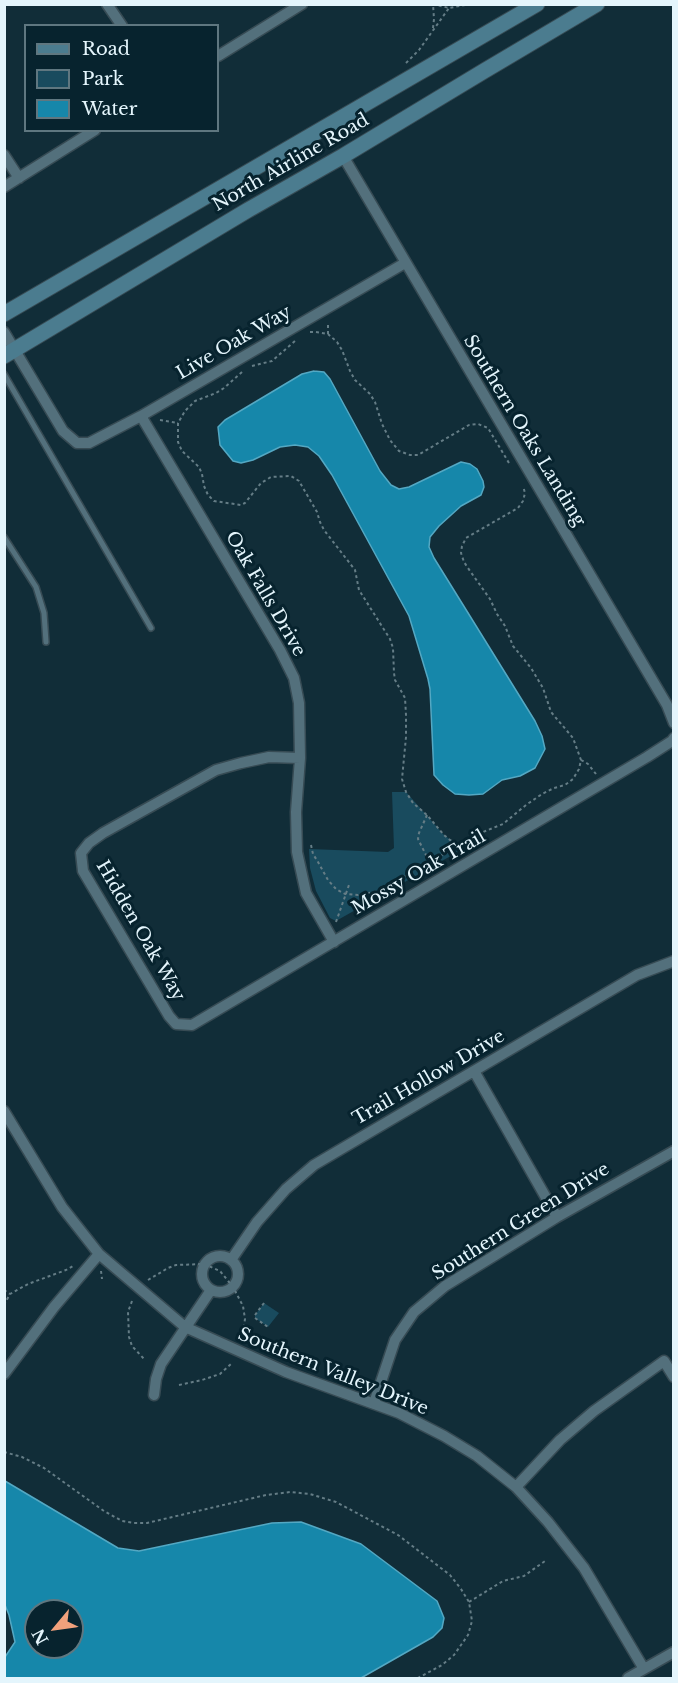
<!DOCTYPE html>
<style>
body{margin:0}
#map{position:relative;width:678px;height:1683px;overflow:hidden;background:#112d38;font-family:"Libre Baskerville",serif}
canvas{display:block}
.frame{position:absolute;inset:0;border:6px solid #e4f5fc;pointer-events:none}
.legend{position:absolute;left:24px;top:24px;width:195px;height:108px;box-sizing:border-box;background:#07232e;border:2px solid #5f7780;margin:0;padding:8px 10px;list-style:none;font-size:18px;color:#e4f5fc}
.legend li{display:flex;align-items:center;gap:12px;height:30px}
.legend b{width:30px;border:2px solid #5f7780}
.north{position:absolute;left:24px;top:1599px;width:60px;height:60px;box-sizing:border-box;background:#07232e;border:2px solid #5f7780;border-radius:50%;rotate:241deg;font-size:16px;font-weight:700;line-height:24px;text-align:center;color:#e4f5fc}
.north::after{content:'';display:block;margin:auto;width:21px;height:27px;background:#f1a17c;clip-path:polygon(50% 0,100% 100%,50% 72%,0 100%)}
</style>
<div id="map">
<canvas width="678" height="1683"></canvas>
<div class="frame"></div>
<ul class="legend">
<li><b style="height:8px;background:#4b7c8f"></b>Road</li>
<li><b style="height:16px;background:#194b5e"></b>Park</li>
<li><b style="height:16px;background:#1687aa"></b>Water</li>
</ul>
<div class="north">N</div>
</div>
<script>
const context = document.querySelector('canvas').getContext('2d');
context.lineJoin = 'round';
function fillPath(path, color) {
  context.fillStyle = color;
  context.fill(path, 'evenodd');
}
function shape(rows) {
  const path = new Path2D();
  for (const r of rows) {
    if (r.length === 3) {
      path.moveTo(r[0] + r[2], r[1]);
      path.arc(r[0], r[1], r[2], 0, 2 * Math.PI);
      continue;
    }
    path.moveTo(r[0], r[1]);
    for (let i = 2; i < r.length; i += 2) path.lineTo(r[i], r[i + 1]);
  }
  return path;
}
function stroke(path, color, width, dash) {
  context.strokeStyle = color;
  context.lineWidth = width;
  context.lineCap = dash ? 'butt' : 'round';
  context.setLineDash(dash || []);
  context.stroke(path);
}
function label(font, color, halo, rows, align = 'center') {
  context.font = font + ' "Libre Baskerville",serif';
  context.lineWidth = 6;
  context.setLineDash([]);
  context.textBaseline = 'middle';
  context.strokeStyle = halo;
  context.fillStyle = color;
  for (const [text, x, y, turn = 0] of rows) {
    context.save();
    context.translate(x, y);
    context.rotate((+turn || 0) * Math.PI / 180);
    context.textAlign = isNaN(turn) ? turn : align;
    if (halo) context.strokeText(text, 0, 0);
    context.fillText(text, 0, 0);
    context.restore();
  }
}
fillPath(shape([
 [392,792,406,792,444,835,463,849,336,921,330,918,316,891,310,868,309,849,388,852,394,848],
 [264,1303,279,1313,268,1327,255,1318,255,1315]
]), '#194b5e');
const water = shape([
 [314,371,324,372,330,379,380,471,391,485,399,489,409,487,461,462,470,464,477,469,483,481,484,487,481,495,461,506,439,526,430,537,429,547,434,558,535,721,542,736,545,749,535,768,520,776,502,780,483,794,469,795,455,794,443,785,434,775,430,689,428,679,409,616,332,475,319,456,308,447,295,445,280,447,253,460,241,463,233,461,220,445,218,427,225,420,302,374,314,371],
 [5,1481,118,1548,139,1551,272,1523,301,1522,361,1544,437,1601,444,1618,442,1628,433,1637,361,1678,5,1678,5,1657,15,1642,9,1615,5,1605,5,1481],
 [36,1611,72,1611,72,1647,36,1647,36,1611]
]);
fillPath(water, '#1687aa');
stroke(water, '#54a8c3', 1.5);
const service = shape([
 [4,374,151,628],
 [4,537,36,587,44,613,46,642]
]);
const minor = shape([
 [107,4,122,26],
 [218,56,302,4],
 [4,155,19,178],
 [343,156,667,705,674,723],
 [4,187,95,130],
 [4,332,63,431,77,443,89,443,141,416,405,263],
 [141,416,280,650,294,678,299,703,300,758,296,812,297,852,306,893,334,942],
 [300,758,269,757,241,763,216,770,103,833,89,843,81,853,83,871,169,1016,176,1024,192,1025,647,757,672,741,674,738],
 [474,1071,557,1217],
 [4,1111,62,1207,99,1254,185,1327,286,1372,399,1413,444,1436,477,1456,516,1487,548,1522,584,1568,644,1669],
 [220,1274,18],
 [231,1260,257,1222,286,1189,314,1165,637,975,674,961],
 [4,1374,54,1307,99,1254],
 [154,1395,156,1379,161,1364,211,1290],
 [374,1403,395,1340,414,1312,445,1286,557,1217,674,1151],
 [516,1487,560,1440,594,1411,664,1361,674,1377],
 [628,1678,674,1652]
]);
const secondary = shape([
 [4,314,537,4],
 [4,356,248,210,343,156,484,71,597,4]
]);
stroke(service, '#374b54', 8);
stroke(minor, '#374b54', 13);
stroke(secondary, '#374b54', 17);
stroke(shape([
 [433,28,434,19,433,4,449,8,470,4],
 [406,63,419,50,449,8],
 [310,332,316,332,328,334,337,342,342,350,350,371,355,380,370,394,375,402,382,424,390,440,399,451,410,455,418,455,469,425,478,424,488,428,509,463],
 [328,334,328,322],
 [252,366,272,361,295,341],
 [242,372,224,388,216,393,195,401,185,411,178,423,178,442,182,451,199,467,202,474,204,486,208,495,214,501,241,505,245,503,261,483,271,477,291,476,299,481,317,512,320,522,324,530,355,570,359,590,390,639,393,648,394,673,395,680,405,698,406,715,406,737,402,779,406,792,413,803,427,815,444,835,450,840,460,845],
 [160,420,178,423],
 [581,760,588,764,596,774],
 [427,815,419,833,418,839,429,861],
 [311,845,313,854,318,862,328,880,336,889,345,894,358,895,375,892,391,885,429,861,448,852,483,832,503,824,526,805,542,794,554,788,565,785,573,779,579,769,581,760,573,738,551,712,543,688,531,668,513,646,505,626,497,614,490,599,470,571,464,562,461,553,462,546,466,538,518,508,523,501,525,493,523,486],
 [336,922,349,885],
 [101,1271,102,1279],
 [148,1280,168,1268,176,1265,204,1264,220,1271,233,1287,243,1306,245,1319,242,1339],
 [4,1290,10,1294],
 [132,1301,128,1312,129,1337,132,1346,145,1360],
 [264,1303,255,1315,255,1318,268,1327],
 [4,1305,10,1294,28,1284,66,1270,73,1266],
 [179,1385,202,1380,220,1374,232,1363],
 [4,1452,22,1457,44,1468,104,1511,122,1521,134,1523,147,1523,266,1495,290,1492,310,1494,336,1502,398,1535,450,1575,461,1589,469,1602,472,1621,468,1635,454,1655,442,1665,418,1678],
 [469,1602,503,1581,524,1576,545,1561]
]), '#657d86', 2, [3, 3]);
stroke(service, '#53707c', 5);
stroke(minor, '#53707c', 10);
stroke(secondary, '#4b7c8f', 15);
label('18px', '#e4f5fc', '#07232e', [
 ["North Airline Road",291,163,-30],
 ["Live Oak Way",234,343,-30],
 ["Southern Oaks Landing",524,431,59],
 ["Oak Falls Drive",265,594,60],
 ["Mossy Oak Trail",419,873,-30],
 ["Hidden Oak Way",140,931,60],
 ["Trail Hollow Drive",429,1078,-30],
 ["Southern Green Drive",521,1222,-32],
 ["Southern Valley Drive",333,1372,22]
]);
</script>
